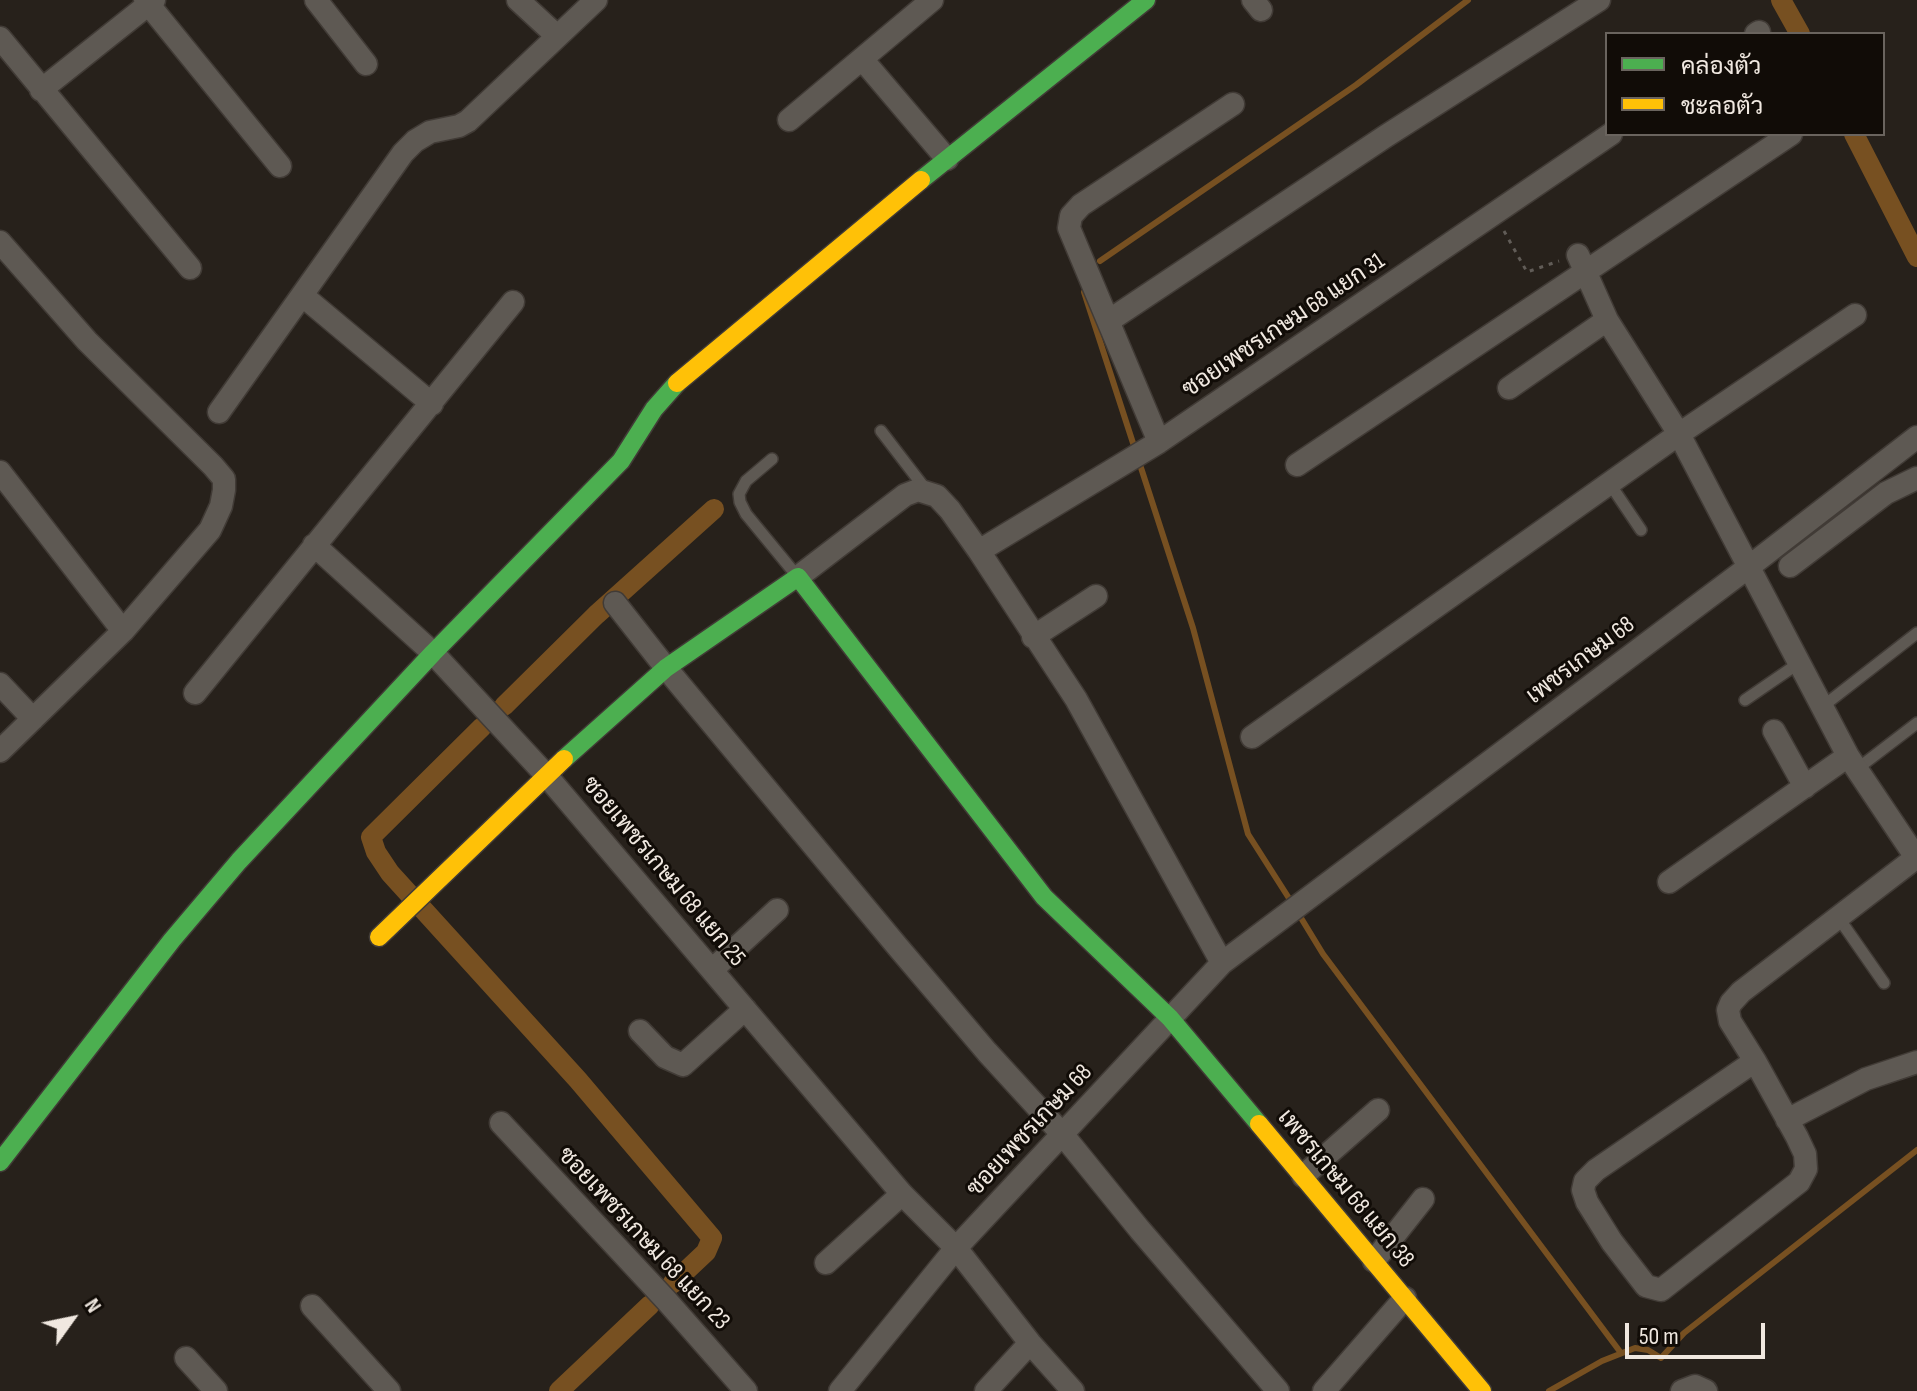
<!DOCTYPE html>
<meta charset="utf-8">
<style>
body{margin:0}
#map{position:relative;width:1917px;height:1391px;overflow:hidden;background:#27211b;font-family:"Sofia Sans Condensed",Sarabun,sans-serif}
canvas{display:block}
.legend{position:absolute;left:1605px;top:32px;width:280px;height:104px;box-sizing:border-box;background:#110c07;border:2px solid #6a645e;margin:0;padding:10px 14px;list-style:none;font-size:24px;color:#f0e8e0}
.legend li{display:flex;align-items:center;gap:16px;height:40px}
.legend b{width:40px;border:2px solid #6a645e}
.north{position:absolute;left:32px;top:1279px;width:80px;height:80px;-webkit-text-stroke:6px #110c07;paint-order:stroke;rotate:57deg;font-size:22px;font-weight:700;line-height:32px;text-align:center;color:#f0e8e0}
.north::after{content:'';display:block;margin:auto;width:28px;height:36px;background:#f0e8e0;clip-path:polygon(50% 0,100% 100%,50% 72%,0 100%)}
.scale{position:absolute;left:1625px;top:1323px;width:140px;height:36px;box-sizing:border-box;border:4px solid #f0e8e0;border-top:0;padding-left:10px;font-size:24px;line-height:28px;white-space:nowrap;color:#f0e8e0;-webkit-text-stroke:6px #110c07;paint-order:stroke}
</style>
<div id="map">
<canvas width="1917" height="1391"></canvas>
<ul class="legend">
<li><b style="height:10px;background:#4caf50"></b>คล่องตัว</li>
<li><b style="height:10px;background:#ffc107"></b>ชะลอตัว</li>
</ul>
<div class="north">N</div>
<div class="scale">50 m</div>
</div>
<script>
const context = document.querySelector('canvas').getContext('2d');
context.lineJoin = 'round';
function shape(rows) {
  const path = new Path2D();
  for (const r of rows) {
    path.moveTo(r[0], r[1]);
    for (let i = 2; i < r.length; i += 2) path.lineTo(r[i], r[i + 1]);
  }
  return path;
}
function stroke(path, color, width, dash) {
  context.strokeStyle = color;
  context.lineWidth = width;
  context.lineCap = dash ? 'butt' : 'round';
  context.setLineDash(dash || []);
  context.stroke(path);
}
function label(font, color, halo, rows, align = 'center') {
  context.font = font + ' "Sofia Sans Condensed",Sarabun,sans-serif';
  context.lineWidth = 6;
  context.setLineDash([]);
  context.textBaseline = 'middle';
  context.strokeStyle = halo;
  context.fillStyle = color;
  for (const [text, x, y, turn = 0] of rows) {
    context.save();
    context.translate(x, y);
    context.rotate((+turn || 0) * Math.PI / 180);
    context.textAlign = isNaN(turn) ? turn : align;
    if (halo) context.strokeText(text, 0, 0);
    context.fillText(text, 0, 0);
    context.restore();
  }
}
stroke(shape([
 [1100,261,1356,85,1468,0],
 [1084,292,1193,628,1248,834,1292,903],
 [1298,913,1323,954,1621,1353],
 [1549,1391,1602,1361,1635,1348,1648,1350,1661,1358,1684,1333,1917,1150]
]), '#775021', 6);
stroke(shape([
 [1781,0,1800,34],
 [1854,134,1917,257],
 [504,706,596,615,714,509],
 [482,727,371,837,376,852,390,873,578,1080,712,1238,706,1252,672,1284],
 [559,1391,650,1305]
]), '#775021', 20);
const lane = shape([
 [881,431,927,491],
 [772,459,746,481,739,494,740,502,746,514,797,576],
 [1610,484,1641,530],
 [1745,700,1799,663],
 [1822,707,1917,633],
 [1857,769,1917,723],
 [1838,917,1884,983]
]);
const street = shape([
 [145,0,280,166],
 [316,0,366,64],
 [518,0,557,36],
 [1253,0,1261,10],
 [1756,34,1759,32],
 [0,38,190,268],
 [862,59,947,159],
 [41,90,154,0],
 [789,120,932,0],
 [0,242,87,341,213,466,224,479,224,490,221,506,210,530,123,631,0,751],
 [1578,255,1607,320,1679,434,1848,756,1917,859],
 [303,296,432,404],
 [1110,320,1386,136,1599,0],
 [1509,388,1607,320],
 [219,412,403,153,415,141,430,132,459,126,468,121,596,0],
 [1159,442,1069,228,1071,216,1081,205,1233,104],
 [1297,465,1791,134],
 [0,472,123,631],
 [314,545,433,653,546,775,902,1194,956,1248,1030,1343,1073,1391],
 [979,551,1159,442,1611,134],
 [1790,566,1886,493,1917,478],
 [798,577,905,495,918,490,937,496,950,510,979,551,1076,699,1222,963],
 [615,603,666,668,897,946,987,1052,1063,1135,1140,1230,1278,1391],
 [1033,637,1096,596],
 [0,684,33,719],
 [195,693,513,302],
 [1774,731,1805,787],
 [1252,737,1679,434,1855,315],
 [1669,882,1848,756],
 [712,970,777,910],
 [640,1031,665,1057,683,1065,745,1009],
 [1755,1061,1596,1170,1585,1181,1583,1190,1587,1202,1612,1242,1646,1286,1661,1290,1799,1182,1806,1169,1805,1154,1797,1137,1755,1061,1730,1021,1728,1010,1731,1003,1741,992,1917,857],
 [1787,1120,1866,1079,1917,1062],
 [501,1123,666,1300,746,1391],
 [1303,1176,1378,1110],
 [1374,1261,1423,1199],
 [826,1263,902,1194],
 [312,1306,389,1391],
 [186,1358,216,1391],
 [840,1391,956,1248,1222,963,1750,566,1917,437],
 [986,1391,1030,1343],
 [1324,1391,1405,1298],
 [1682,1391,1695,1386,1706,1391]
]);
const fast = shape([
 [921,180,1146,0],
 [564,759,666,668,798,577,1044,897,1170,1018,1259,1124],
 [0,1162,172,940,239,861,433,653,621,461,654,409,677,383]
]);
const slow = shape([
 [677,383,921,180],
 [379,937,564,759],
 [1259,1124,1482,1391]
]);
stroke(lane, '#413b36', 14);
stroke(street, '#413b36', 25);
stroke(fast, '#413b36', 21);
stroke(slow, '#413b36', 21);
stroke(shape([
 [1504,231,1527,272,1559,261]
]), '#615c57', 3, [4, 6]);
stroke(lane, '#5e5953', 11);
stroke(street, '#5e5953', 22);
stroke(fast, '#4caf50', 18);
stroke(slow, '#ffc107', 18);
label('24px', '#f0e8e0', '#110c07', [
 ["ซอยเพชรเกษม 68 แยก 31",1284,326,-34],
 ["เพชรเกษม 68",1581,661,-37],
 ["ซอยเพชรเกษม 68 แยก 25",663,872,50],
 ["ซอยเพชรเกษม 68",1030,1131,-47],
 ["เพชรเกษม 68 แยก 38",1345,1189,50],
 ["ซอยเพชรเกษม 68 แยก 23",643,1239,47]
]);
</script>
